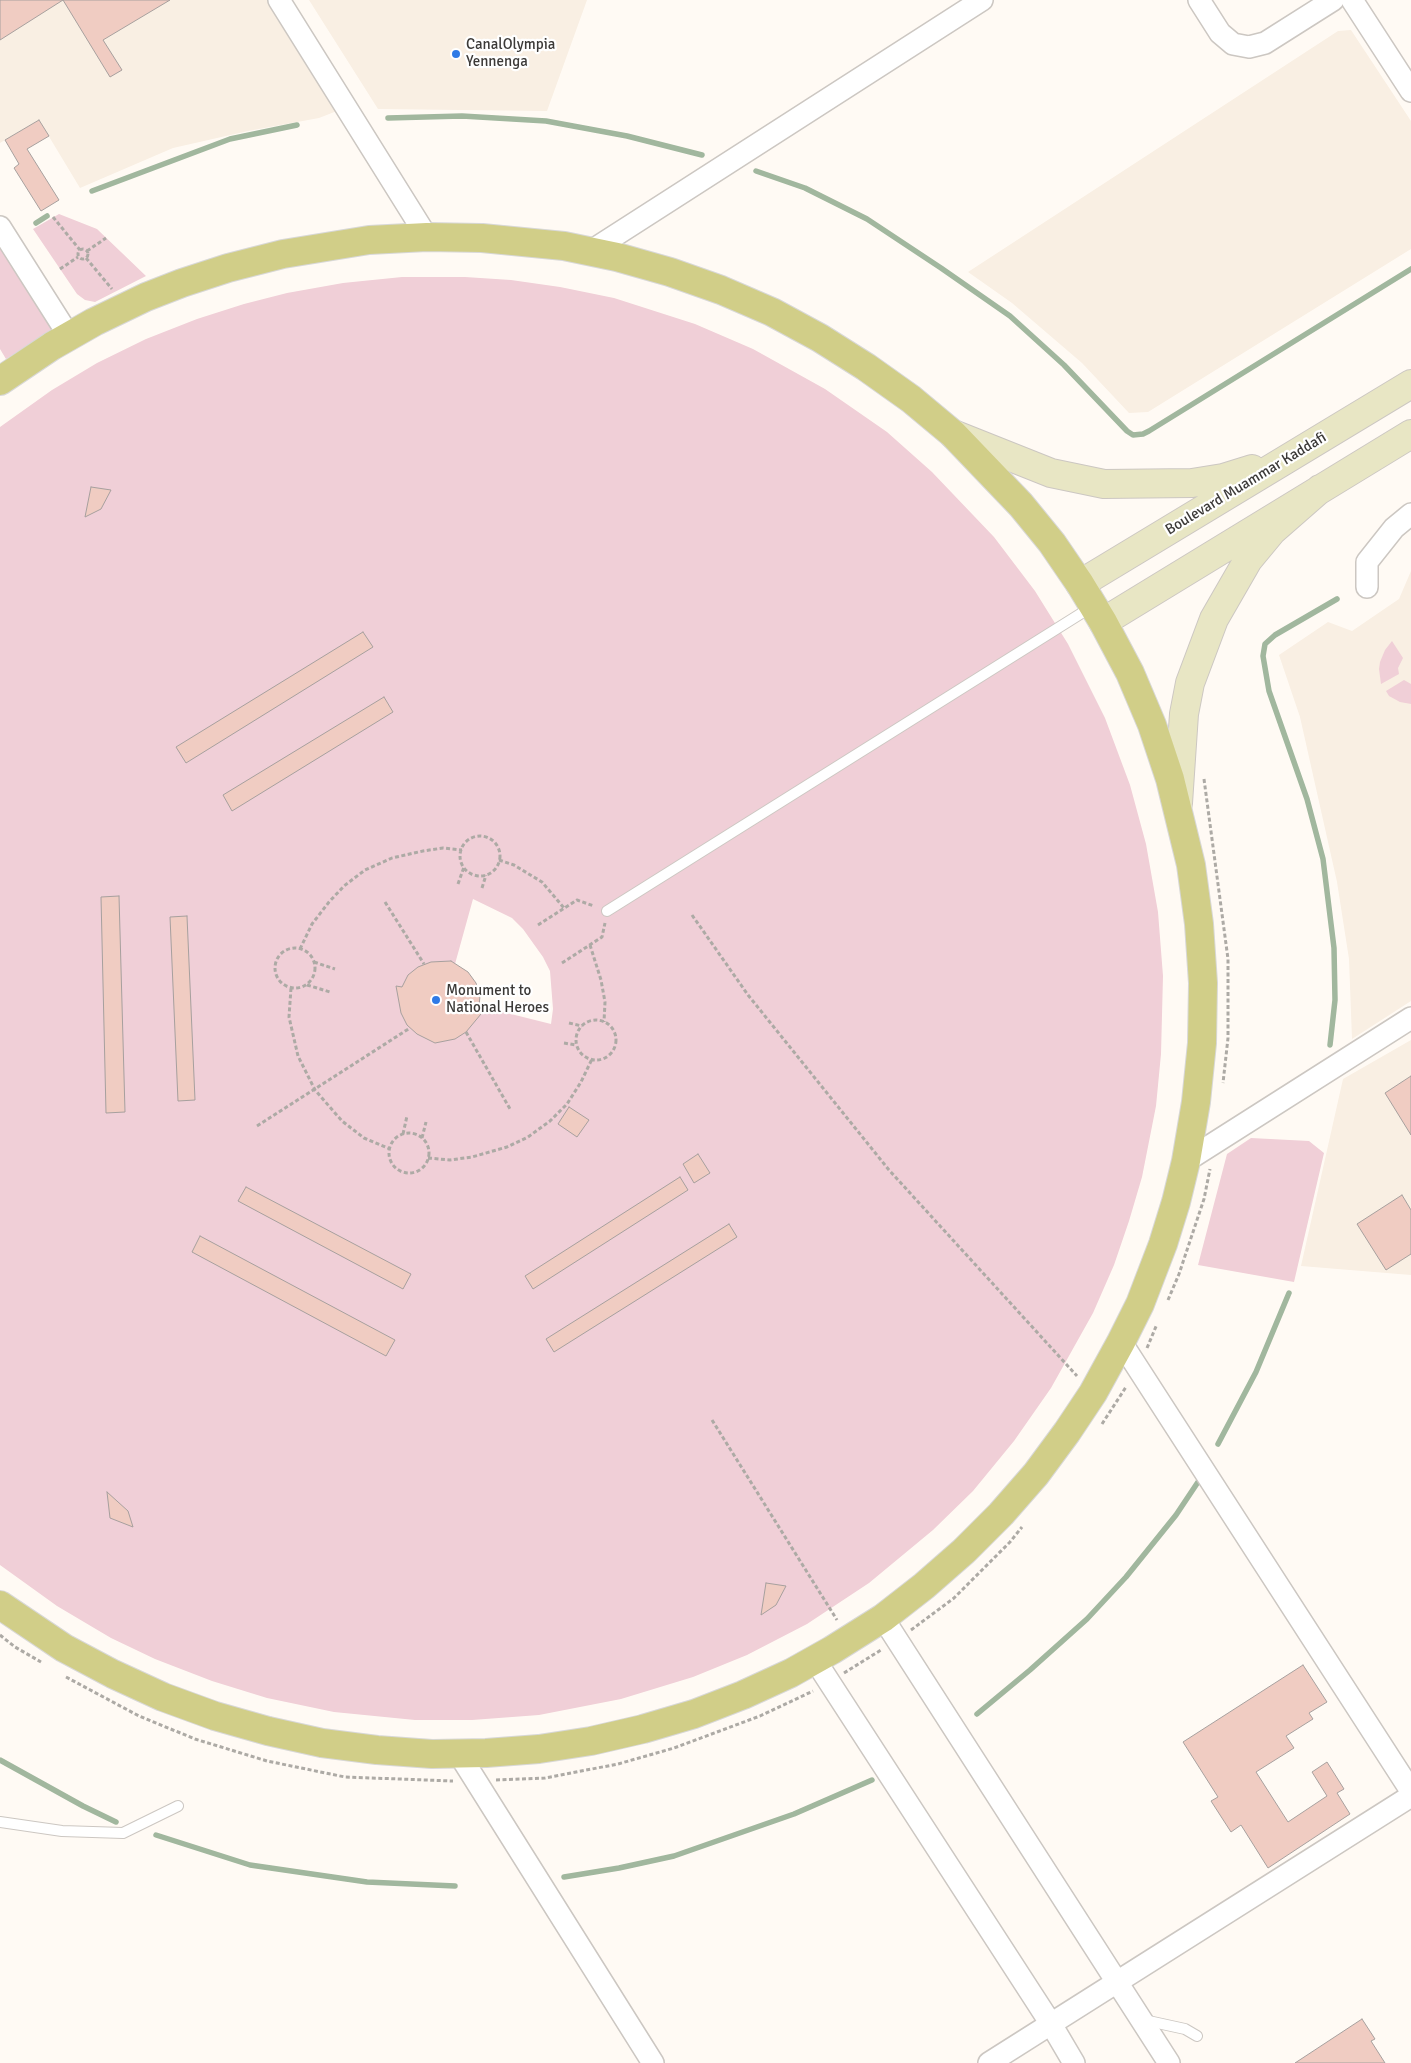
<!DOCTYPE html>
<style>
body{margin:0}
canvas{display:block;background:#fffaf4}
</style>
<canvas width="1411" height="2063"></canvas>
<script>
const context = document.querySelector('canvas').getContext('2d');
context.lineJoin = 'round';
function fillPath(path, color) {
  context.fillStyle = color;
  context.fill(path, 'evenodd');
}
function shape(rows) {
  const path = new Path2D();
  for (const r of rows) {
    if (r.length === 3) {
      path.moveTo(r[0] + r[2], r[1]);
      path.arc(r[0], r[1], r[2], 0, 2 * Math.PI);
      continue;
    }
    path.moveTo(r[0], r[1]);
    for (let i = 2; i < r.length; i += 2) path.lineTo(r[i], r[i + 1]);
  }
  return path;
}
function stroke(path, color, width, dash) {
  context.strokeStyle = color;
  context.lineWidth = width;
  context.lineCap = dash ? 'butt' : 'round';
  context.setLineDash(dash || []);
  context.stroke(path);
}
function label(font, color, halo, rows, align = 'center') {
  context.font = font + ' Signika,sans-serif';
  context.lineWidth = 4.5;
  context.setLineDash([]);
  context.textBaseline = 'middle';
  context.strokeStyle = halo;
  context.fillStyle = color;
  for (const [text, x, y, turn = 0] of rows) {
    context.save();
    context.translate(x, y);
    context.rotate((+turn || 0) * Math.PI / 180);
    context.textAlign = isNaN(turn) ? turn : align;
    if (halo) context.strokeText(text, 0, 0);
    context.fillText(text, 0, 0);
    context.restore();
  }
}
fillPath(shape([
 [0,0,272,0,342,109,319,118,248,131,173,148,80,188,39,120,0,143],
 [309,0,587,0,547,111,378,109],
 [1351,30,1411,121,1411,249,1148,412,1129,413,1082,363,1012,303,968,272,1338,31],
 [1411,571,1411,1001,1352,1039,1349,959,1337,882,1300,717,1279,655,1328,622,1352,631,1399,599],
 [1411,1040,1411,1275,1301,1266,1343,1079]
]), '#f9efe3');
fillPath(shape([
 [59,214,97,229,146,276,95,302,85,300,77,294,33,229],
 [0,236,57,328,6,359,0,349],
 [402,277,465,277,511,280,560,287,614,298,695,324,753,349,825,389,887,432,932,472,994,537,1035,591,1068,644,1105,718,1130,785,1146,844,1158,912,1163,976,1161,1054,1156,1106,1142,1177,1129,1221,1114,1265,1093,1313,1051,1388,1014,1441,973,1491,933,1530,869,1583,807,1624,747,1655,693,1677,621,1699,539,1715,472,1720,415,1720,334,1712,267,1698,212,1681,155,1659,111,1638,57,1606,0,1565,0,427,52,390,97,363,146,339,197,319,244,304,287,293,343,283],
 [473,899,512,918,523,929,543,957,550,971,553,1009,551,1024,479,1006,480,996,455,964],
 [1392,641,1403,658,1398,668,1399,674,1381,684,1379,669,1380,662,1385,650],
 [1404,680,1411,684,1411,704,1400,702,1389,696,1386,691],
 [1251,1138,1309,1141,1324,1153,1294,1282,1198,1265,1227,1154]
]), '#f0cfd7');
stroke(shape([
 [388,118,462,116,546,121,627,136,702,155],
 [756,171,805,188,867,219,941,268,1010,316,1064,365,1127,431,1133,435,1143,434,1149,431,1411,269],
 [92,191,230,139,297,125],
 [36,223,47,216],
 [1330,1045,1335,1000,1334,948,1323,859,1307,799,1269,691,1263,656,1265,644,1275,635,1337,599],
 [1218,1444,1256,1372,1289,1293],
 [977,1714,1030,1670,1087,1619,1126,1577,1176,1515,1198,1482],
 [0,1760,83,1806,116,1822],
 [156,1835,250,1865,367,1882,455,1886],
 [564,1877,619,1868,674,1856,794,1814,872,1780]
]), '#a1b79e', 5.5);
const building = shape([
 [0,0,170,0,103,40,122,70,110,77,63,0,0,40,0,0],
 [39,120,49,136,27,149,59,200,41,211,14,168,19,164,5,140,39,120],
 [91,487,111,490,101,509,85,517,91,487],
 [363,632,373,647,186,763,176,747,363,632],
 [384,697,393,712,232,811,223,795,384,697],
 [119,896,125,1112,106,1113,101,897,119,896],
 [187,916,195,1100,178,1101,170,917,187,916],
 [451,961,468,972,476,983,480,996,479,1006,486,1008,466,1032,455,1039,435,1043,417,1034,407,1025,401,1013,396,986,402,987,408,975,418,967,431,962,451,961],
 [1411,1076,1411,1135,1385,1093,1411,1076],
 [569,1107,589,1120,577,1137,558,1124,569,1107],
 [698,1154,710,1173,694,1183,683,1164,698,1154],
 [680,1177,688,1190,533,1289,525,1276,680,1177],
 [246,1187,411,1274,403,1289,238,1201,246,1187],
 [1402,1195,1411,1210,1411,1254,1386,1270,1357,1224,1402,1195],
 [729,1224,737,1237,554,1352,546,1339,729,1224],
 [200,1236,395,1340,386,1356,192,1252,200,1236],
 [107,1492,128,1511,133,1527,110,1518,107,1492],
 [766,1583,786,1586,776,1605,761,1615,766,1583],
 [1303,1665,1327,1702,1309,1713,1313,1719,1286,1736,1294,1748,1256,1772,1288,1822,1327,1796,1312,1772,1327,1762,1344,1789,1337,1793,1350,1814,1268,1868,1241,1825,1231,1832,1211,1801,1218,1797,1183,1742,1303,1665],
 [1362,2019,1375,2039,1371,2041,1385,2063,1295,2063,1362,2019]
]);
fillPath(building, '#f0ccc2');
stroke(building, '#a7a09e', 1);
const service = shape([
 [607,911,1093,606],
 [0,1822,62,1831,123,1833,178,1806],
 [1144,2020,1185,2029,1197,2036]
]);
const minor = shape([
 [279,0,427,237],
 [1199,0,1220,33,1233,44,1249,47,1265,43,1333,0],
 [1352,0,1411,91],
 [0,227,69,336],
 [591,251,982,0],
 [1367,587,1367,562,1394,528,1411,514],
 [1186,1161,1411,1018],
 [1121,1342,1411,1791],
 [883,1618,1169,2063],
 [815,1660,1051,2024,1074,2063],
 [459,1754,653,2063],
 [989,2063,1411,1796]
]);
const secondary = shape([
 [953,434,1051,473,1104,484,1192,483,1223,478,1252,469],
 [1080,584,1411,384],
 [1103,622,1411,434],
 [1178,803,1184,714,1190,683,1214,619,1248,560,1272,531,1320,489]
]);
const primary = shape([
 [0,381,52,346,94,322,146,297,182,283,228,268,283,254,369,240,427,237,482,238,564,246,617,257,670,272,721,290,772,312,820,338,866,367,911,399,953,434,1021,505,1052,543,1080,584,1103,622,1130,673,1152,725,1170,779,1191,865,1199,924,1203,983,1202,1043,1196,1102,1186,1161,1176,1202,1163,1244,1140,1304,1121,1342,1093,1393,1067,1432,1036,1474,1001,1514,964,1551,924,1586,883,1618,832,1650,791,1673,743,1695,694,1714,643,1729,591,1741,539,1749,486,1753,432,1754,377,1750,322,1743,268,1731,215,1716,163,1697,113,1674,64,1648,0,1605]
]);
stroke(service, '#ccc7c2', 12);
stroke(minor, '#ccc7c2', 24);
stroke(secondary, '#ccc7c2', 30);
stroke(primary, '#d8d8d7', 30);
stroke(shape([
 [53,217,80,250],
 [83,254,5],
 [87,251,106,238],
 [86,258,112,289],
 [60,269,78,257],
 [1204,779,1228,959,1228,1038,1223,1083],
 [480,856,20],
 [499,860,514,865,542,882,564,908],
 [458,884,464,867],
 [482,888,486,875],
 [385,902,424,964],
 [692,915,748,995,889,1170,1077,1376],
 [538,925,577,900,594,906],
 [590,945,601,980,605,1002,604,1022],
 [295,968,20],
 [300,949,312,924,329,902,344,886,365,870,392,858,423,851,443,848,462,850],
 [314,962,335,969],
 [562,963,602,937,605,923],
 [307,985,330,992],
 [291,988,289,1017,298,1056,315,1090,342,1121,364,1138,390,1149],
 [596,1040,20],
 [569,1023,582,1026],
 [466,1032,510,1109],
 [564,1043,576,1045],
 [257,1126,410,1028],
 [409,1153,20],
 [403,1134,407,1116],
 [422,1138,426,1122],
 [428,1158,450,1160,472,1157,507,1147,528,1137,550,1121,567,1104,581,1082,592,1059],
 [1168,1300,1179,1274,1204,1199,1210,1169],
 [1147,1348,1157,1324],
 [712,1420,837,1620],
 [1102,1424,1126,1387],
 [911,1630,954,1598,1010,1542,1022,1527],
 [0,1635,15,1647,41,1662],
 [844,1673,881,1650],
 [66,1677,139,1716,195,1739,267,1761,345,1777,453,1781],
 [496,1780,545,1778,618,1764,674,1748,760,1716,813,1691]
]), '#adaaa5', 3, [4, 2.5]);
stroke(service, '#fff', 10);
stroke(minor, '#fff', 21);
stroke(secondary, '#e8e6c4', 28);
stroke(primary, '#d1ce88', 28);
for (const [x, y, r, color] of [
 [456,54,5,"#2f7ae6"],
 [436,1000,5,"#2f7ae6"]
]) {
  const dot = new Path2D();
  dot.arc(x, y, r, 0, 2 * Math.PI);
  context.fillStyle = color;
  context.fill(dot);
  stroke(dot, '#fff', 2);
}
label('15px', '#3c3a38', '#fff', [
 ["CanalOlympia",466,45],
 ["Yennenga",466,62],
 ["Monument to",446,991],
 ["National Heroes",446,1008]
], 'left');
label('15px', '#3c3a38', '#fff', [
 ["Boulevard Muammar Kaddafi",1246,484,-31]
]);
</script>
